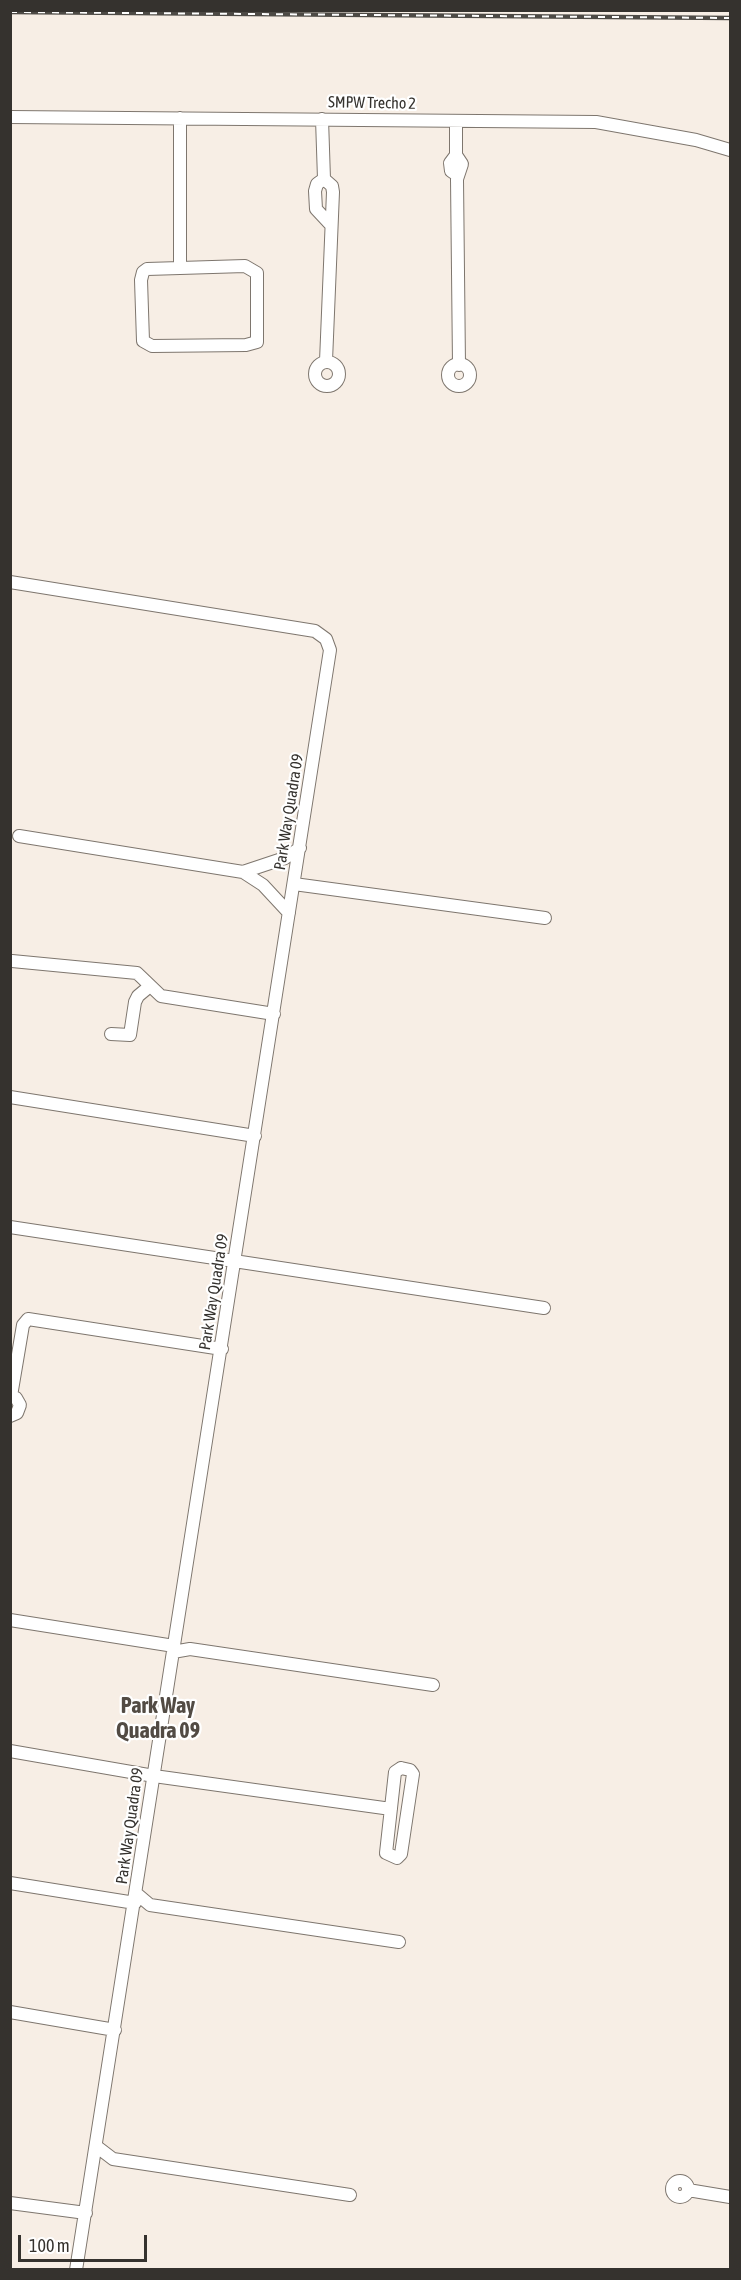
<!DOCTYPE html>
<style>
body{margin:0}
#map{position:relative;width:741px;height:2280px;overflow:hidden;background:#f7eee5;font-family:"Asap Condensed",sans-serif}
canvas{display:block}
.frame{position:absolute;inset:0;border:12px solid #35322e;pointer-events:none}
.scale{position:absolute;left:18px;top:2235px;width:129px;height:27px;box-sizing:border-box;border:3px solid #35322e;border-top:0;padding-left:8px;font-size:18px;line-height:21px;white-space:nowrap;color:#35322e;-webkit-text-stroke:4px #fff;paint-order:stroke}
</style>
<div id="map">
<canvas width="741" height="2280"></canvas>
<div class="frame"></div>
<div class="scale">100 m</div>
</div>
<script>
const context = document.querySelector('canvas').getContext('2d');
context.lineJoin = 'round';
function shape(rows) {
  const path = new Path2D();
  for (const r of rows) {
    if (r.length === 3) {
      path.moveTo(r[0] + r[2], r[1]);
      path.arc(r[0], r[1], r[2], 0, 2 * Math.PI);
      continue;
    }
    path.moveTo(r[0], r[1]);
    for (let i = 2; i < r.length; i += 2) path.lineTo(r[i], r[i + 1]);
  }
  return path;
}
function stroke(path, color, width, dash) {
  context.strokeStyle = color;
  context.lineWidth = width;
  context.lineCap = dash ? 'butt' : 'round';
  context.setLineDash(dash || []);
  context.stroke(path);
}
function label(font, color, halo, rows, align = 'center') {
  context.font = font + ' "Asap Condensed",sans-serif';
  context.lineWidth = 4.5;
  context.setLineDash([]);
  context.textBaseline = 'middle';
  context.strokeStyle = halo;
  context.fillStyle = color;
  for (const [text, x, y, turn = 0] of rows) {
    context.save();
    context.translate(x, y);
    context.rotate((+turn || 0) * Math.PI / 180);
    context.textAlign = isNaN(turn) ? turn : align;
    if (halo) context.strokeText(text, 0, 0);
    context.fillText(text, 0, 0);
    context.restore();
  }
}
const minor = shape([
 [10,117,596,122,696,140,730,150],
 [180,118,180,268,147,269,143,272,141,280,143,341,152,346,246,345,257,342,257,273,245,266,180,268],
 [322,119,324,179,332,186,333,192,326,361],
 [456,121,456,155,462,164,457,179,459,365],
 [456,155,450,163,451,171,457,175],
 [324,179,317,184,315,191,316,209,330,224],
 [327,374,12],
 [459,375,11],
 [10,582,315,631,326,639,330,650,76,2270],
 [19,836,243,872,285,858,300,848],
 [243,872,263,885,289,913],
 [294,884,545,918],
 [12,961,137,973,161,996,274,1014],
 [111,1034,130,1035,135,1002,138,996,150,986],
 [10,1097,255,1136],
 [10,1227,544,1308],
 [10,1396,16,1398,20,1405,17,1413,10,1416],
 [11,1396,23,1325,28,1319,222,1349],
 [10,1620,174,1646],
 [173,1652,190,1649,433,1685],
 [10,1751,154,1776,391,1809],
 [401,1768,410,1770,413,1774,401,1854,397,1858,386,1853,395,1772,401,1768],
 [10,1883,135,1903],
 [137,1894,150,1905,399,1942],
 [10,2012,115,2030],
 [96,2146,113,2159,350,2195],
 [680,2189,8],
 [688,2190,730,2197],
 [10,2203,86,2213]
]);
stroke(minor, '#7e766e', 14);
stroke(minor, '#fff', 12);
const rail = shape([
 [10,12,730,18]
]);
stroke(rail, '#4d4a45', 4.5);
stroke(rail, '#fff', 2, [7]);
label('16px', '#35322e', '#fff', [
 ["SMPW Trecho 2",372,103,1],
 ["Park Way Quadra 09",289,812,-81],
 ["Park Way Quadra 09",214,1292,-81],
 ["Park Way Quadra 09",130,1826,-82]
]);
label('bold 22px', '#524b44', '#fff', [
 ["Park Way",158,1706],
 ["Quadra 09",158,1731]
]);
</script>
